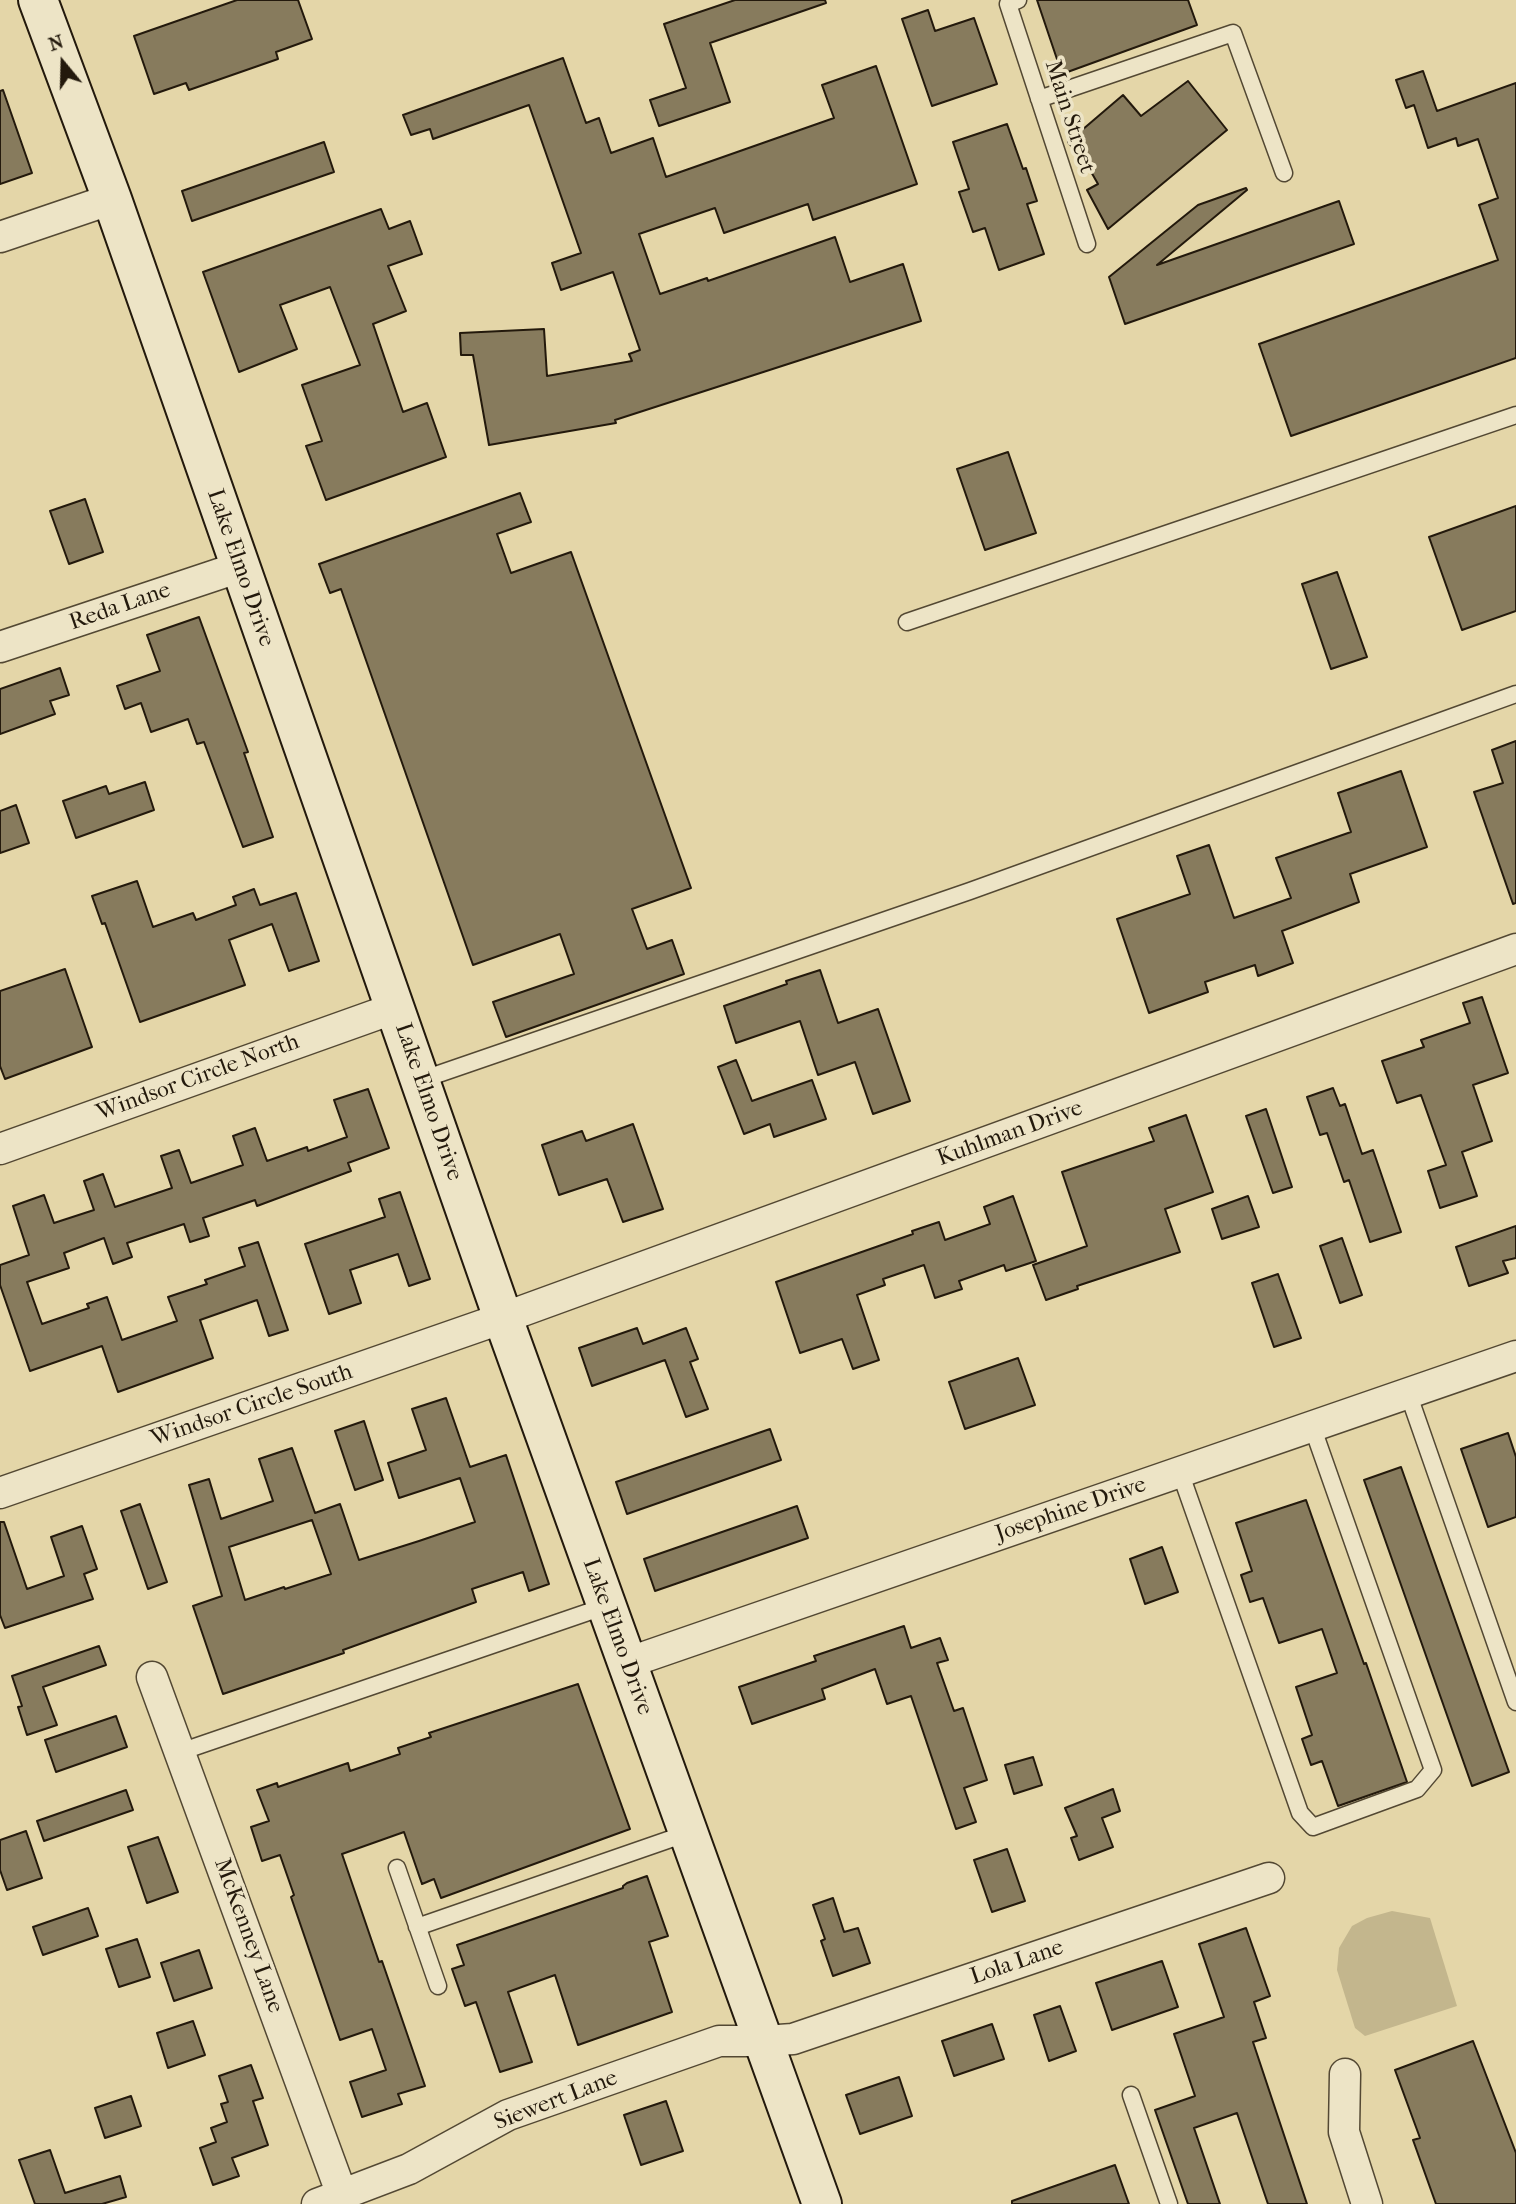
<!DOCTYPE html>
<style>
body{margin:0}
#map{position:relative;width:1516px;height:2204px;overflow:hidden;background:#e4d6a8;font-family:"IM FELL French Canon",serif}
canvas{display:block}
.north{position:absolute;left:28px;top:28px;width:70px;height:70px;-webkit-text-stroke:5px #ede4c6;paint-order:stroke;rotate:341deg;font-size:19px;font-weight:700;line-height:28px;text-align:center;color:#23190c}
.north::after{content:'';display:block;margin:auto;width:24px;height:32px;background:#23190c;clip-path:polygon(50% 0,100% 100%,50% 72%,0 100%)}
</style>
<div id="map">
<canvas width="1516" height="2204"></canvas>
<div class="north">N</div>
</div>
<script>
const context = document.querySelector('canvas').getContext('2d');
context.lineJoin = 'round';
function fillPath(path, color) {
  context.fillStyle = color;
  context.fill(path, 'evenodd');
}
function shape(rows) {
  const path = new Path2D();
  for (const r of rows) {
    path.moveTo(r[0], r[1]);
    for (let i = 2; i < r.length; i += 2) path.lineTo(r[i], r[i + 1]);
  }
  return path;
}
function stroke(path, color, width, dash) {
  context.strokeStyle = color;
  context.lineWidth = width;
  context.lineCap = dash ? 'butt' : 'round';
  context.setLineDash(dash || []);
  context.stroke(path);
}
function label(font, color, halo, rows, align = 'center') {
  context.font = font + ' "IM FELL French Canon",serif';
  context.lineWidth = 7;
  context.setLineDash([]);
  context.textBaseline = 'middle';
  context.strokeStyle = halo;
  context.fillStyle = color;
  for (const [text, x, y, turn = 0] of rows) {
    context.save();
    context.translate(x, y);
    context.rotate((+turn || 0) * Math.PI / 180);
    context.textAlign = isNaN(turn) ? turn : align;
    if (halo) context.strokeText(text, 0, 0);
    context.fillText(text, 0, 0);
    context.restore();
  }
}
fillPath(shape([
 [1392,1911,1430,1918,1457,2006,1365,2036,1355,2028,1337,1970,1339,1948,1352,1926,1367,1918]
]), '#c3b68d');
const building = shape([
 [237,0,298,0,312,39,276,52,278,59,189,90,186,83,154,94,134,36,237,0],
 [735,0,825,0,826,3,710,43,730,102,659,126,650,100,686,88,664,24,735,0],
 [1037,0,1188,0,1197,25,1062,74,1037,0],
 [928,10,935,31,974,18,997,84,932,106,902,19,928,10],
 [563,58,586,123,599,118,611,153,653,138,666,177,834,118,822,85,876,66,917,184,813,220,808,204,724,233,715,208,639,234,660,294,707,278,708,281,835,237,850,282,903,264,921,321,615,420,616,423,489,445,473,355,461,355,460,333,544,329,547,376,632,361,629,354,640,350,613,272,561,290,552,263,581,253,529,105,433,139,430,129,411,135,403,115,563,58],
 [1423,71,1437,111,1516,83,1516,358,1291,436,1259,344,1498,260,1479,205,1498,198,1478,139,1458,146,1456,138,1428,148,1414,105,1406,108,1396,80,1423,71],
 [1188,81,1227,130,1108,229,1087,190,1098,184,1086,163,1068,142,1123,95,1141,116,1188,81],
 [3,90,32,173,0,184,0,91,3,90],
 [1007,124,1023,169,1026,168,1037,201,1027,204,1044,254,999,270,985,228,973,232,959,192,969,189,953,142,1007,124],
 [324,142,334,172,192,221,182,191,324,142],
 [1246,188,1247,190,1157,265,1339,201,1354,244,1125,324,1109,277,1198,205,1246,188],
 [381,209,389,229,410,221,422,254,388,266,406,311,373,324,403,412,427,403,446,457,326,500,306,446,322,441,302,385,360,365,330,287,280,305,297,349,239,372,203,272,381,209],
 [1008,452,1036,533,985,550,957,469,1008,452],
 [520,493,531,522,497,534,511,573,571,552,691,888,632,909,647,949,672,940,684,974,506,1037,493,1002,574,974,560,934,473,965,341,589,330,593,319,564,520,493],
 [85,499,103,552,69,564,50,511,85,499],
 [1516,506,1516,611,1462,630,1429,537,1516,506],
 [1337,572,1367,657,1331,669,1302,584,1337,572],
 [199,617,248,752,244,753,273,837,243,847,204,742,197,744,188,719,151,732,141,703,125,709,117,686,160,671,147,635,199,617],
 [60,668,69,695,50,701,55,714,0,734,0,689,60,668],
 [1516,741,1516,903,1513,904,1474,792,1503,783,1492,750,1516,741],
 [1401,771,1427,847,1350,874,1359,902,1282,931,1293,963,1258,976,1255,965,1205,982,1208,992,1149,1013,1117,919,1190,894,1177,856,1209,845,1234,918,1291,898,1276,858,1351,832,1338,793,1401,771],
 [145,782,154,810,76,838,63,801,106,786,109,794,145,782],
 [16,805,29,843,0,853,0,811,16,805],
 [137,881,153,927,193,913,196,920,236,905,233,897,254,889,260,905,296,893,319,961,289,971,272,924,229,940,245,985,140,1022,105,923,102,924,92,896,137,881],
 [65,969,92,1047,5,1079,0,1066,0,991,65,969],
 [820,970,838,1023,878,1009,910,1101,873,1114,855,1062,818,1075,800,1021,736,1043,724,1006,787,984,786,981,820,970],
 [1482,997,1508,1073,1473,1085,1492,1141,1462,1152,1477,1196,1440,1208,1428,1171,1446,1165,1421,1095,1397,1103,1382,1061,1424,1047,1421,1040,1470,1023,1463,1003,1482,997],
 [736,1060,752,1101,812,1080,826,1119,774,1137,770,1124,744,1134,718,1067,736,1060],
 [1333,1088,1340,1106,1345,1104,1362,1154,1373,1150,1401,1232,1370,1242,1349,1180,1344,1182,1327,1133,1320,1135,1307,1097,1333,1088],
 [368,1089,389,1148,348,1163,351,1171,257,1206,255,1200,203,1218,209,1236,190,1242,184,1224,127,1243,132,1257,113,1264,104,1238,64,1253,69,1268,27,1282,42,1324,89,1308,87,1304,107,1297,122,1340,177,1321,168,1297,207,1284,205,1280,245,1266,239,1248,258,1242,288,1330,269,1336,257,1300,200,1320,213,1358,118,1392,102,1346,30,1371,0,1285,0,1265,29,1255,13,1206,44,1195,54,1223,94,1210,84,1181,103,1174,115,1207,172,1188,161,1156,179,1150,191,1183,243,1165,233,1136,255,1128,267,1161,307,1147,308,1151,347,1137,334,1100,368,1089],
 [1266,1109,1292,1187,1273,1193,1246,1116,1266,1109],
 [1186,1115,1213,1192,1165,1209,1180,1252,1077,1286,1078,1289,1046,1300,1033,1265,1087,1246,1062,1172,1154,1141,1149,1128,1186,1115],
 [633,1124,663,1209,623,1222,607,1179,559,1195,542,1145,582,1131,586,1141,633,1124],
 [400,1192,430,1279,409,1286,398,1254,350,1270,361,1303,329,1314,305,1244,385,1217,379,1199,400,1192],
 [1013,1196,1036,1261,1006,1271,1004,1265,959,1281,962,1289,935,1298,924,1265,883,1279,885,1285,857,1295,879,1360,853,1369,842,1339,800,1353,776,1282,913,1234,912,1231,939,1222,945,1240,990,1224,984,1207,1013,1196],
 [1248,1196,1259,1227,1222,1239,1212,1209,1248,1196],
 [1516,1226,1516,1258,1503,1261,1508,1273,1469,1286,1456,1247,1516,1226],
 [1342,1238,1362,1295,1340,1303,1320,1246,1342,1238],
 [1278,1274,1301,1338,1274,1347,1252,1283,1278,1274],
 [637,1328,643,1344,686,1328,698,1359,690,1362,708,1409,686,1417,665,1360,592,1386,579,1348,637,1328],
 [1018,1358,1035,1405,965,1429,949,1382,1018,1358],
 [446,1398,470,1467,506,1455,549,1584,529,1591,523,1572,472,1589,476,1602,343,1650,344,1653,223,1694,193,1606,222,1596,189,1485,209,1479,221,1519,273,1501,259,1459,292,1448,315,1513,340,1504,359,1560,419,1541,475,1522,460,1478,399,1498,388,1463,426,1450,412,1409,446,1398],
 [312,1520,331,1574,285,1589,284,1587,245,1600,229,1547,312,1520],
 [364,1421,383,1480,355,1490,335,1431,364,1421],
 [770,1429,781,1460,627,1514,616,1482,770,1429],
 [1508,1433,1516,1457,1516,1517,1488,1527,1461,1449,1508,1433],
 [1401,1467,1509,1772,1472,1786,1364,1480,1401,1467],
 [1306,1500,1364,1664,1366,1663,1407,1782,1338,1806,1322,1761,1311,1765,1302,1739,1312,1735,1296,1687,1337,1673,1322,1629,1279,1643,1263,1598,1250,1602,1241,1575,1252,1571,1236,1523,1306,1500],
 [140,1504,167,1582,148,1589,121,1511,140,1504],
 [797,1506,808,1538,655,1591,644,1559,797,1506],
 [0,1522,4,1522,27,1589,64,1576,51,1537,82,1526,97,1569,84,1574,93,1599,5,1628,0,1615,0,1522],
 [1162,1547,1178,1592,1145,1604,1130,1559,1162,1547],
 [904,1626,911,1648,940,1638,948,1660,937,1663,954,1711,963,1708,987,1780,964,1788,976,1822,956,1829,911,1696,887,1704,875,1669,822,1689,825,1699,752,1724,739,1687,816,1661,814,1656,904,1626],
 [99,1646,106,1665,43,1687,57,1725,27,1735,18,1707,22,1706,12,1676,99,1646],
 [578,1684,630,1829,441,1898,434,1879,422,1884,404,1832,342,1854,379,1962,382,1961,425,2086,398,2094,402,2104,362,2117,350,2082,386,2070,372,2029,340,2040,291,1897,294,1895,280,1855,262,1861,251,1827,269,1821,257,1790,277,1783,278,1787,348,1763,350,1771,400,1754,398,1748,431,1737,429,1733,578,1684],
 [116,1716,127,1747,56,1772,45,1740,116,1716],
 [1033,1757,1042,1785,1014,1794,1005,1765,1033,1757],
 [1113,1789,1120,1811,1102,1818,1113,1847,1079,1860,1071,1838,1077,1836,1065,1808,1113,1789],
 [126,1790,133,1810,44,1841,37,1821,126,1790],
 [26,1831,42,1878,7,1890,0,1870,0,1840,26,1831],
 [158,1837,178,1892,147,1903,128,1847,158,1837],
 [1007,1849,1025,1901,992,1912,974,1860,1007,1849],
 [647,1876,668,1936,649,1942,672,2012,578,2045,555,1975,508,1992,532,2062,500,2072,476,2002,465,2006,452,1969,464,1965,457,1945,623,1888,623,1886,627,1883,647,1876],
 [833,1898,844,1932,858,1928,870,1963,833,1976,821,1941,825,1939,813,1905,833,1898],
 [88,1908,98,1936,43,1955,33,1927,88,1908],
 [1246,1928,1270,1996,1254,2002,1266,2038,1253,2042,1307,2204,1268,2204,1237,2113,1194,2128,1220,2204,1188,2204,1155,2110,1195,2096,1174,2034,1224,2017,1199,1944,1246,1928],
 [137,1939,150,1977,119,1987,106,1949,137,1939],
 [199,1950,212,1988,174,2001,161,1963,199,1950],
 [1162,1961,1178,2007,1112,2030,1096,1983,1162,1961],
 [1060,2006,1076,2051,1049,2061,1034,2015,1060,2006],
 [193,2021,205,2055,168,2068,157,2033,193,2021],
 [992,2024,1004,2059,954,2076,942,2041,992,2024],
 [1473,2041,1516,2153,1516,2204,1436,2204,1413,2140,1420,2138,1395,2070,1473,2041],
 [251,2065,263,2098,253,2101,268,2145,232,2158,239,2176,213,2185,200,2148,216,2142,211,2128,227,2122,221,2104,228,2102,219,2076,251,2065],
 [899,2077,912,2116,860,2134,846,2095,899,2077],
 [131,2096,141,2126,105,2138,95,2108,131,2096],
 [666,2101,683,2151,641,2165,624,2115,666,2101],
 [50,2150,65,2193,120,2176,126,2197,102,2204,35,2204,19,2160,50,2150],
 [1115,2165,1129,2204,1012,2204,1012,2201,1115,2165]
]);
fillPath(building, '#877b5d');
stroke(building, '#23190c', 2);
const lane = shape([
 [1018,0,1008,4,1087,244],
 [1039,99,1233,33,1284,173],
 [907,622,1516,415],
 [421,1080,970,891,1516,694],
 [1408,1393,1516,1702],
 [1180,1472,1300,1813,1313,1827,1417,1789,1433,1770,1312,1426],
 [180,1752,606,1606],
 [397,1868,438,1986],
 [417,1927,688,1833],
 [1131,2095,1169,2204]
]);
const street = shape([
 [0,237,112,199],
 [0,647,240,567],
 [0,1149,395,1008],
 [0,1493,503,1318,1516,949],
 [627,1663,1516,1356],
 [152,1677,342,2195],
 [1345,2074,1344,2132,1367,2204],
 [317,2204,409,2169,508,2115,719,2041,764,2041,793,2039,1269,1878]
]);
const secondary = shape([
 [38,0,112,199,503,1318,822,2204]
]);
stroke(lane, '#534833', 19);
stroke(street, '#534833', 33);
stroke(secondary, '#23190c', 42);
stroke(lane, '#ede4c6', 16);
stroke(street, '#ede4c6', 30);
stroke(secondary, '#ede4c6', 38);
label('23px', '#23190c', '#ede4c6', [
 ["Main Street",1069,117,72],
 ["Lake Elmo Drive",240,568,71],
 ["Reda Lane",120,607,-19],
 ["Windsor Circle North",198,1078,-20],
 ["Lake Elmo Drive",428,1102,71],
 ["Kuhlman Drive",1010,1134,-20],
 ["Windsor Circle South",252,1406,-19],
 ["Josephine Drive",1071,1510,-19],
 ["Lake Elmo Drive",617,1637,70],
 ["McKenney Lane",248,1936,70],
 ["Lola Lane",1017,1963,-19],
 ["Siewert Lane",556,2101,-21]
]);
</script>
